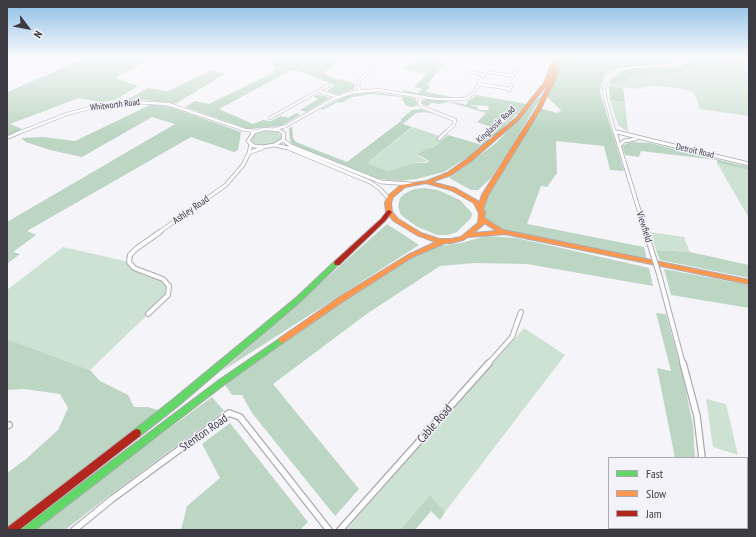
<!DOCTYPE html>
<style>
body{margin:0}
#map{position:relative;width:756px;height:537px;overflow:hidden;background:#f5f4f9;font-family:"PT Sans Narrow",sans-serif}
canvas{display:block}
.frame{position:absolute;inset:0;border:8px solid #3c3a43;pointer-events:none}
.legend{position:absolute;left:608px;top:457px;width:140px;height:72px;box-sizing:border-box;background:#f4f2fb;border:1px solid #aaa8b1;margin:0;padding:5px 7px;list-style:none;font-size:12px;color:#3c3a43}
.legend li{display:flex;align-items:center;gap:8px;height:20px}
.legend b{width:20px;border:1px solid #aaa8b1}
.north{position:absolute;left:8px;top:8px;width:40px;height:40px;-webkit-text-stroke:3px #f4f2fb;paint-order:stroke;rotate:122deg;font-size:11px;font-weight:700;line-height:16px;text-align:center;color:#3c3a43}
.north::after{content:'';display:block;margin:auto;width:14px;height:18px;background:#3c3a43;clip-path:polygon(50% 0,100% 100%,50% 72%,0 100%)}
</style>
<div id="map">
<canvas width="756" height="537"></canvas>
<div class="frame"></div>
<ul class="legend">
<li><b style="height:5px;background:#63d668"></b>Fast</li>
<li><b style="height:5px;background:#ff974d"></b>Slow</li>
<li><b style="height:5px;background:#b3261e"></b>Jam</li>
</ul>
<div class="north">N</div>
</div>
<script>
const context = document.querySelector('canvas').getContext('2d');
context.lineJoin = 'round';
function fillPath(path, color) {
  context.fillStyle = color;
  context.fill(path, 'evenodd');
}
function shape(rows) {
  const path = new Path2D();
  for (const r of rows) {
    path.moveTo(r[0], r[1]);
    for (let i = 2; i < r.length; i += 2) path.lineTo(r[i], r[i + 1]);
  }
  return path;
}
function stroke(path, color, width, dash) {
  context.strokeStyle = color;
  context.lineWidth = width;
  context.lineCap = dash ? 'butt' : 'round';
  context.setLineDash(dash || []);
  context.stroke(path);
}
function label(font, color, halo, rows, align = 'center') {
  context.font = font + ' "PT Sans Narrow",sans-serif';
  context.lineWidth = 3;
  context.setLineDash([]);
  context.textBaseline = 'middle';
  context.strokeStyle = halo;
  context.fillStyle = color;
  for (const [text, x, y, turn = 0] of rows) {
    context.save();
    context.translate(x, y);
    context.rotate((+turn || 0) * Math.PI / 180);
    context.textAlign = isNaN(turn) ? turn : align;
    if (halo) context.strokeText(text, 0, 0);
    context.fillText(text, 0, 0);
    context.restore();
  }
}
fillPath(shape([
 [706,63,749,65,749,116,700,109,694,92,678,88,659,86,646,86,641,89,609,86,609,83,622,85,632,75,697,66],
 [610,100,625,102,628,132,618,125],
 [413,127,439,136,437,138,442,140,433,148,431,148,417,155,429,162,415,163,388,171,367,163],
 [267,130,278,132,281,135,281,139,277,143,266,146,258,145,252,143,250,139,254,134],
 [717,163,749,170,749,218],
 [650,232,684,237,690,252,656,250],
 [63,247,129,262,134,268,163,279,169,286,168,295,90,370,7,339,7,290],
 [524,328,565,355,445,512,430,495,400,530,346,530],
 [706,399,726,404,738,455,713,447]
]), '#cde2d3');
fillPath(shape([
 [89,57,148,57,147,61,115,78,138,86,115,100,101,102,79,98,10,124,22,129,7,136,7,93],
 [252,57,345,57,324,73,338,80,341,79,355,84,354,89,338,95,327,91,335,85,299,71,290,71,219,109,253,124,263,120,271,121,281,116,288,118,296,113,300,115,281,126,248,129,185,107,195,101,209,104,271,74,275,68,271,64],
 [417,57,450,57,427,85,430,86,426,92,456,98,430,97,402,92,404,90,418,93,422,89,414,87,427,74,404,69],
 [561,57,671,58,672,62,670,64,621,67,610,71,605,75,601,84,600,92,624,171,610,170,604,146,556,141,557,173,547,187,541,186,527,224,644,247,647,259,534,236,505,232,482,219,481,205,539,108,558,113,561,110,545,95],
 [686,57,749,60,749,65,706,63,697,66,694,71,632,75,622,85,609,83,612,78,622,71,636,68,679,67,686,63],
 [211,70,225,74,175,104,144,100,128,101,128,99,148,88,168,91],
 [609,86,623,88,625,102,610,100],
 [372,92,415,98,418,105,412,107,405,105,402,97,372,94,352,97,341,103,337,102,323,110,320,109,347,95],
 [317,95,321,95,330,98,306,112,300,110,318,99,314,97],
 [477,95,527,104,491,139,468,157,444,172,416,179,401,181,378,179,298,147,292,144,290,140,289,129,292,126,293,138,296,142,347,162,401,121,401,119,412,110,421,109,435,114,424,112,416,113,403,124,412,127,367,163,388,171,415,163,427,163,429,161,417,154,429,148,433,148,448,135,479,144,497,129,477,122,486,113,449,102,439,104,432,103,427,106,422,104,422,101,426,99,453,102,477,107,479,110,489,110,488,106,466,105,468,101],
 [541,97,509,151,491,178,478,190,471,190,449,178,496,143,538,98],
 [152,104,171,107,241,132,238,150,234,152,191,137,27,231,36,235,13,252,20,254,7,264,7,222,175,124,152,117,82,157,50,150,26,142,21,138,43,137,75,141],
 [630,142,650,143,678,150,749,167,749,170,717,163,717,160,641,151,639,157,625,155,622,146],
 [425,188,438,190,460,200,472,213,471,218,457,232,448,235,437,235,416,226,401,215,398,207,400,198,404,194,414,189],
 [387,224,419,245,222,371],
 [486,236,516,238,548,245,649,268,653,286,527,264,475,263,440,266,368,313,273,384,359,489,335,516,252,413,242,395,232,395,223,382,343,298,429,247,461,243],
 [656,250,690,252,749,265,749,278,660,260],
 [664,269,749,285,749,308,671,295],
 [656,313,666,314,682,372,693,425,695,458,675,458,657,368,671,371],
 [7,339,90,370,100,381,128,395,134,407,148,407,164,412,11,530,7,530,7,473,26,459,58,430,68,408,60,394,24,389,7,390],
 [212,397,224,411,106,498,65,530,35,530,121,464],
 [230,423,308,522,300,530,181,530,187,506,220,478,202,444],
 [430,495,445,512,440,520,431,511,415,530,400,530]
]), '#bcd6c3');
stroke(shape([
 [7,93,89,57]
]), '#a0cbe0', 1);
const streetFar3 = shape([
 [469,72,485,75],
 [486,72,513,76],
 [512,78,517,69],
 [479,84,510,89],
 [319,91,337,97],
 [360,91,358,86,360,79,387,57],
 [509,91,512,84],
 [422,97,419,103,422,107,455,120,454,125,445,133],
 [270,118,331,84],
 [275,129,286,126,333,99,354,92,378,90,436,99,465,99,473,94,494,57],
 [615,132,621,133],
 [18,133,67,114,101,105,132,102,168,104,245,130,257,131],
 [252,133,264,129,279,130,283,133],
 [615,133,605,97,604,88,608,77,618,70,635,67,676,65,681,61,679,57]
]);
const streetFar2 = shape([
 [254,132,248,141,254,146,263,147,274,145,283,140,284,134,282,132],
 [615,132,646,233],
 [617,132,749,164],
 [9,137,20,132],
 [439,139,446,132],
 [283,140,291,146,381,182,411,184],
 [274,145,288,148,370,182,380,189,389,199],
 [619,146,624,141,636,139],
 [249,153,262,148],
 [158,233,226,185,243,165,249,153,251,144]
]);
const streetFar1 = shape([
 [646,232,652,252],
 [659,274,683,364],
 [148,314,168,295,169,286,163,279,134,268,129,262,130,255,137,248,160,232],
 [488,364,512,337,521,312]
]);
const street = shape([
 [683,363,697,416,702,458],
 [7,426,9,425],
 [74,530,112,499,229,413,240,417,329,530],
 [340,530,489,363],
 [697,530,698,528]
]);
const fast = shape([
 [335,261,337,261,340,263,301,301,178,406,140,436,137,437,134,436,133,433,134,430,172,400,297,297,335,261],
 [282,337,284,338,285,340,284,342,225,384,35,530,22,530,24,527,219,380,282,337]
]);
const slow = shape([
 [554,57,557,57,548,83,518,120,471,161,451,175,431,182,455,188,478,201,479,204,482,195,537,108,552,77,558,57,561,57,556,77,541,108,488,195,483,209,485,213,484,218,503,230,749,280,749,284,505,234,468,237,463,240,451,243,445,243,412,257,345,300,284,342,282,343,280,342,279,340,280,338,341,296,408,255,436,242,417,235,394,221,386,212,385,203,388,196,401,185,427,181,447,173,467,159,516,118,544,83,554,57],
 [426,183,451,190,474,203,479,213,478,223,461,237,451,239,439,239,421,233,398,219,392,212,391,203,393,197,405,187,426,183],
 [484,223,497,231,473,233,483,225,484,223]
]);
const jam = shape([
 [749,57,749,59,738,57,749,57],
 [389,210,392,212,385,221,339,265,335,265,334,263,335,261,381,219,387,211,389,210],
 [137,429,140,430,141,433,140,436,19,530,7,530,8,527,134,430,137,429]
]);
stroke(streetFar3, '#acaab1', 3.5);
stroke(streetFar2, '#acaab1', 4.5);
stroke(streetFar1, '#acaab1', 6);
stroke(street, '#acaab1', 8);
stroke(fast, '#acaab1', 2);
stroke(slow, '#acaab1', 2);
stroke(jam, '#acaab1', 2);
stroke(streetFar3, '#fefdfe', 2.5);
stroke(streetFar2, '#fefdfe', 3);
stroke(streetFar1, '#fefdfe', 4);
stroke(street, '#fefdfe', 5.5);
fillPath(fast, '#63d668');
fillPath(slow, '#ff974d');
fillPath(jam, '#b3261e');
const streetBridge = shape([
 [652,252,659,274]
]);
stroke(streetBridge, '#acaab1', 6, []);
stroke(streetBridge, '#fefdfe', 4);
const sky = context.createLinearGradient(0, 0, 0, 133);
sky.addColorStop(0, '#8bbde5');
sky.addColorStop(0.43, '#fafafc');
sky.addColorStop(1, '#fafafc00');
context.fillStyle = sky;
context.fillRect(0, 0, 756, 133);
label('9px', '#3c3a43', '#f4f2fb', [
 ["Whitworth Road",115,105,-7],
 ["Kinglassie Road",496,125,-43],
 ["Detroit Road",695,151,13]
]);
label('10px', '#3c3a43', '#f4f2fb', [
 ["Ashley Road",191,210,-35],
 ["Viewfield",644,227,72]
]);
label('12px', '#3c3a43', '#f4f2fb', [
 ["Cable Road",435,424,-49],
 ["Stenton Road",204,433,-35]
]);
</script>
